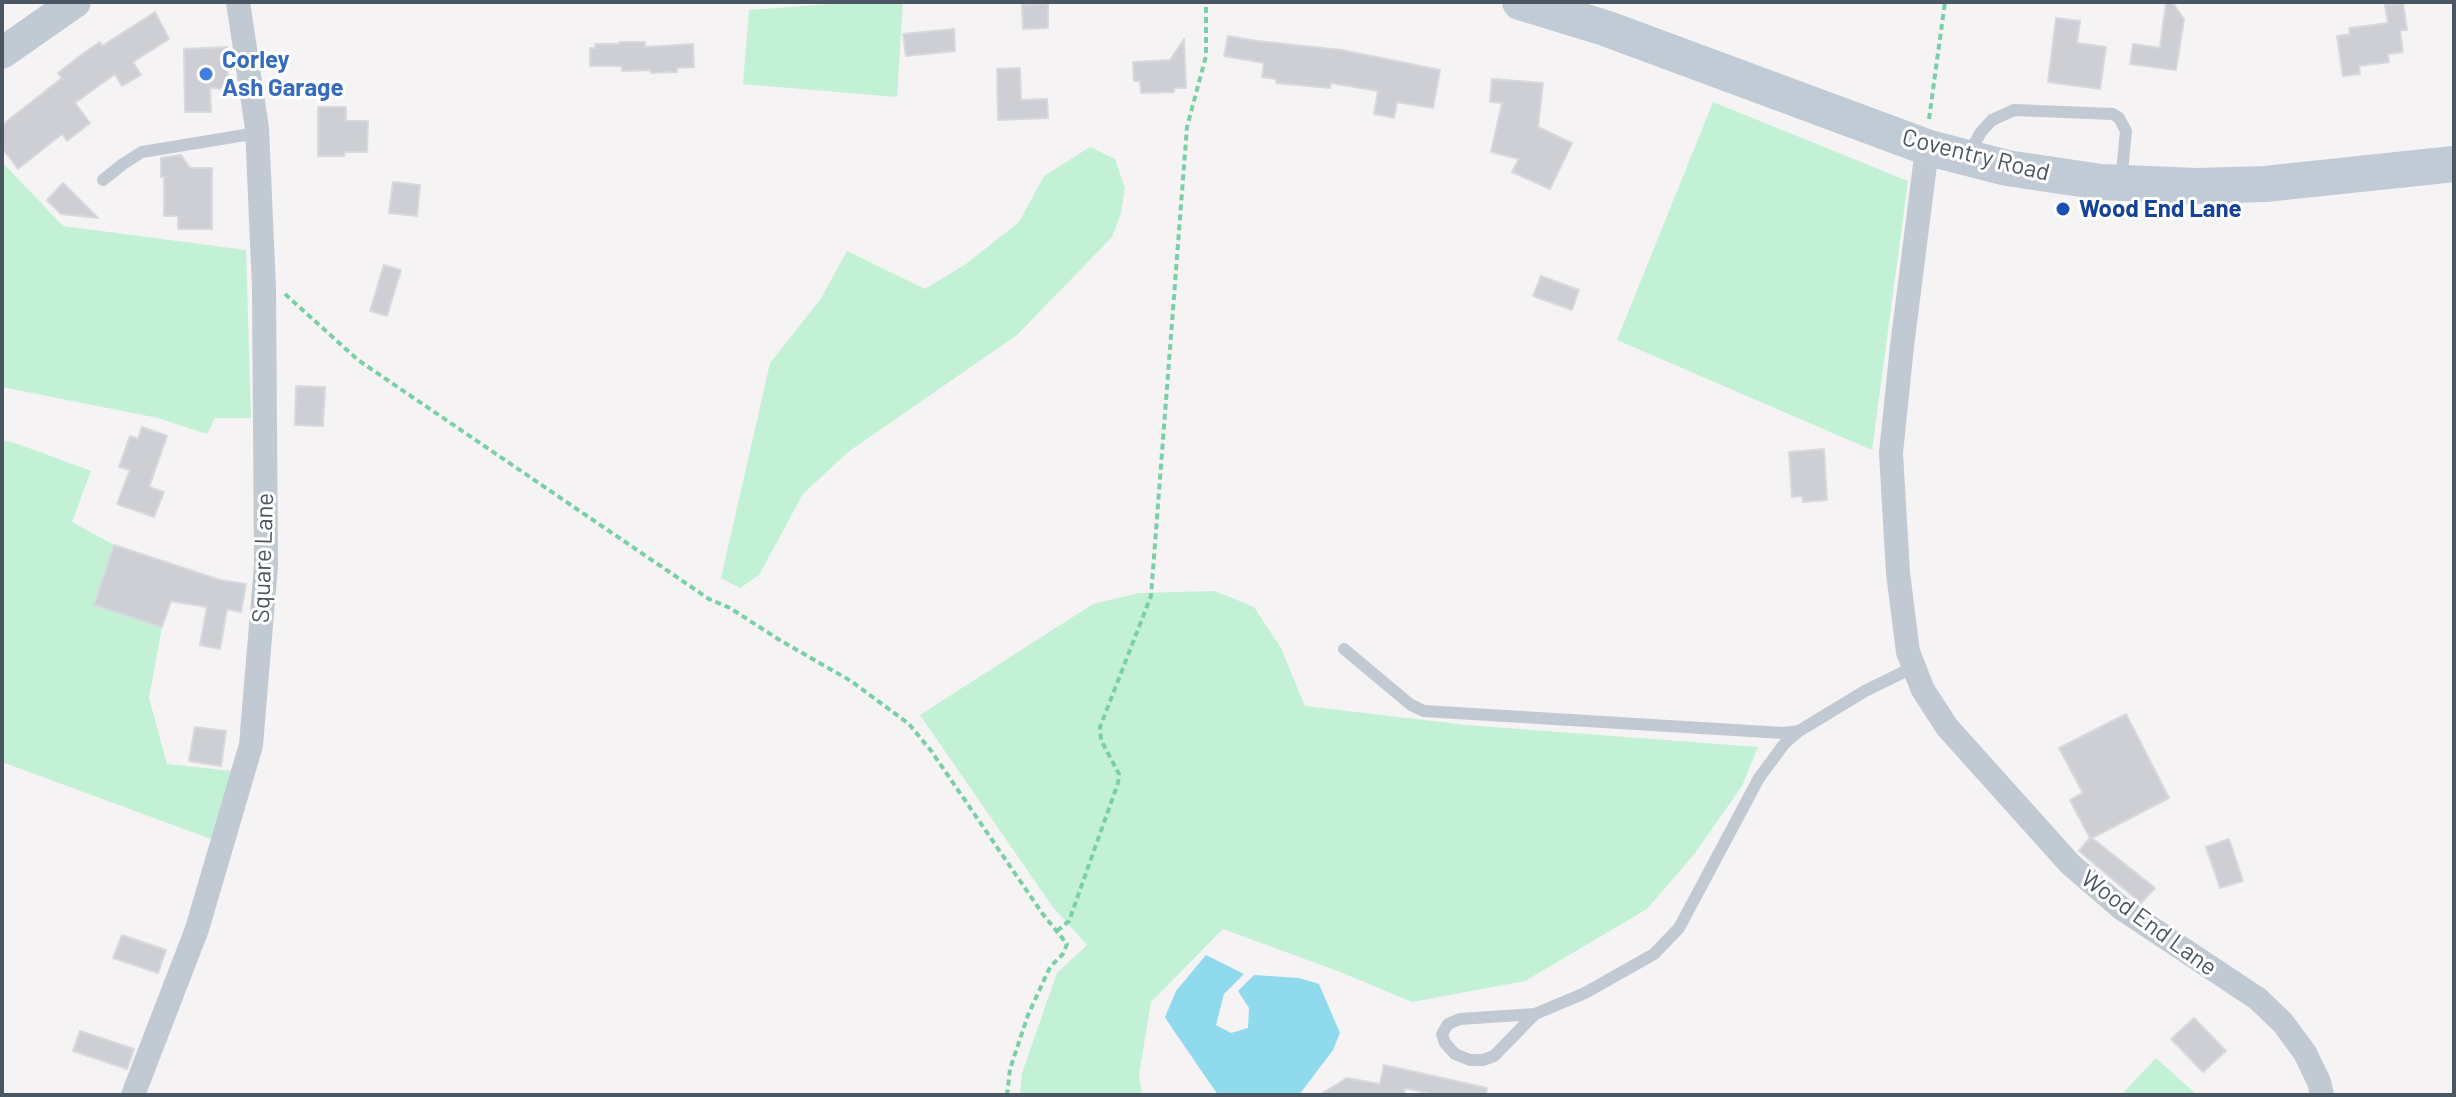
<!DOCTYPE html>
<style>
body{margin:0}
#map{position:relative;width:2456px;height:1097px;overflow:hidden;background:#f5f3f3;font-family:Barlow,sans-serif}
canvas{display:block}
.frame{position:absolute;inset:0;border:4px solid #4a5661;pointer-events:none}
</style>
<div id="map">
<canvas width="2456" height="1097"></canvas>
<div class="frame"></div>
</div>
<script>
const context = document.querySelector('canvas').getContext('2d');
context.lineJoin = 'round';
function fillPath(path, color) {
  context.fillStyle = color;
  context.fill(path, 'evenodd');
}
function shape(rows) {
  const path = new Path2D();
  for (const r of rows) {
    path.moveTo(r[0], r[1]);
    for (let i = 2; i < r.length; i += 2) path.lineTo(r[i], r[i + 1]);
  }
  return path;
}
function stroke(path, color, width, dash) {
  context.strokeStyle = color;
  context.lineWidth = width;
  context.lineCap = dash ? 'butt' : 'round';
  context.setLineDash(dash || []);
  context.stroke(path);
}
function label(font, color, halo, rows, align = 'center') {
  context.font = font + ' Barlow,sans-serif';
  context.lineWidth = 6;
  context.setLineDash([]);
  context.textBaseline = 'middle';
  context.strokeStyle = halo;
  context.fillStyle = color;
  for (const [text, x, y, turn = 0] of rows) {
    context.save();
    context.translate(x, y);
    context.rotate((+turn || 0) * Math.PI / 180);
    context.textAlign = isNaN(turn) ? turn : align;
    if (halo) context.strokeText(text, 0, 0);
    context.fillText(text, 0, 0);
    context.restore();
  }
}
fillPath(shape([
 [857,2,903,2,897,97,743,84,749,10],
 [1713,102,1908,181,1872,450,1617,340],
 [1090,147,1115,159,1125,188,1121,213,1112,237,1017,335,848,452,803,494,759,575,740,588,721,578,770,363,820,300,847,251,925,289,966,264,1019,222,1044,176],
 [2,162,63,226,246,250,251,418,215,418,207,434,158,418,2,387],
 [2,440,18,444,91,471,72,522,114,545,94,605,162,627,149,698,167,764,232,771,211,839,2,762],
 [1215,591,1254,607,1281,648,1305,706,1466,725,1758,747,1742,786,1695,853,1647,909,1525,981,1412,1002,1343,973,1223,929,1151,1002,1139,1075,1142,1095,1020,1095,1022,1073,1057,973,1087,945,1052,906,920,715,1093,604,1139,593],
 [2156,1058,2197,1095,2121,1095]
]), '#c3f1d5');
fillPath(shape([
 [1206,955,1244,974,1224,994,1216,1025,1231,1033,1248,1028,1249,1008,1238,991,1254,975,1299,978,1319,984,1340,1033,1333,1050,1299,1095,1218,1095,1172,1028,1165,1017,1176,991]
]), '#90daee');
const building = shape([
 [2166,2,2172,2,2184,19,2176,70,2130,64,2133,44,2160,48,2166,2],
 [2403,3,2407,30,2400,30,2403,52,2388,54,2389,62,2359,66,2360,74,2343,76,2337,36,2350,34,2349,28,2388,23,2385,5,2403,3],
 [1048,4,1048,28,1023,29,1022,5,1048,4],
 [155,12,169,39,133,62,141,75,122,86,115,74,75,103,90,123,67,141,62,134,18,169,2,148,2,125,62,78,58,73,85,52,100,42,102,46,155,12],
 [2056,18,2080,21,2077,43,2106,47,2100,89,2048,82,2056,18],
 [954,29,955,51,906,56,903,34,954,29],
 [1228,36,1257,41,1342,50,1440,70,1433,108,1397,102,1394,118,1374,114,1378,91,1331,83,1330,88,1276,83,1276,79,1262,77,1264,63,1224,56,1228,36],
 [1184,39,1186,88,1174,88,1174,92,1141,93,1140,81,1134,81,1133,62,1170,60,1184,39],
 [619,42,645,42,645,47,693,44,694,67,677,68,677,72,651,73,651,70,622,71,622,66,590,66,590,48,596,48,595,44,619,44,619,42],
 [227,47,228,89,210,88,211,112,185,112,184,49,227,47],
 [1020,68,1021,100,1047,99,1048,118,998,120,997,69,1020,68],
 [1492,79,1543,83,1538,127,1572,143,1550,189,1512,172,1519,159,1491,152,1502,103,1490,102,1492,79],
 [318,107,346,107,346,121,368,121,367,152,345,152,344,156,318,156,318,107],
 [181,155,190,168,212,168,212,229,178,229,178,216,164,216,164,177,161,177,161,158,181,155],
 [393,182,420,185,417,216,389,213,393,182],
 [63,183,98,218,61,214,47,200,63,183],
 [384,265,401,270,387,316,370,311,384,265],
 [1541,276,1579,290,1572,310,1533,296,1541,276],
 [296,386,325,387,323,426,295,425,296,386],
 [142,427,167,436,149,487,164,492,154,517,117,504,130,470,119,467,130,436,138,439,142,427],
 [1824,449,1827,500,1803,502,1802,496,1792,497,1789,452,1824,449],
 [114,545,220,580,246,584,241,612,227,609,220,649,200,645,207,607,171,601,162,627,94,605,114,545],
 [2126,714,2169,798,2092,838,2155,888,2141,903,2079,851,2090,838,2070,800,2083,793,2059,748,2126,714],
 [195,727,226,731,221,766,189,761,195,727],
 [2229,839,2243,881,2220,888,2206,847,2229,839],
 [122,935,166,950,158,973,113,958,122,935],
 [2194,1018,2226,1051,2203,1072,2171,1039,2194,1018],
 [80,1031,134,1049,127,1069,73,1051,80,1031],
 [1384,1065,1487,1088,1486,1095,1435,1095,1405,1088,1404,1095,1319,1095,1347,1078,1380,1084,1384,1065]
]);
fillPath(building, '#cdcfd5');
stroke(building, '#d7d9de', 2);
stroke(shape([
 [1929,119,1945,2],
 [285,294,358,360,709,599,730,608,778,639,851,681,909,724,932,752,1042,913,1067,944,1063,954,1050,967,1028,1015,1010,1069,1007,1095],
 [1057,931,1069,921,1118,783,1119,774,1101,740,1100,727,1151,596,1187,127,1206,56,1206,2]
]), '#7ad0a6', 4, [6, 4]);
stroke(shape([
 [1968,155,1981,132,1992,120,2014,110,2113,114,2119,118,2126,131,2121,181],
 [103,180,123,164,142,152,257,133],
 [1344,649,1411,705,1424,711,1783,733,1799,731],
 [1535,1014,1494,1056,1483,1060,1470,1060,1455,1054,1445,1043,1442,1034,1448,1024,1460,1019,1535,1014,1585,993,1654,954,1679,928,1759,778,1785,743,1799,731,1865,691,1914,667]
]), '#c1cad2', 12);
stroke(shape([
 [1929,148,1925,165,1902,346,1891,453,1898,573,1908,652,1923,690,1947,727,2070,864,2121,908,2258,999,2283,1023,2305,1053,2319,1082,2322,1095],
 [133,1095,197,929,251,745,266,565,264,288,257,128,238,2]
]), '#c1cad2', 24);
stroke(shape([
 [2,53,75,2]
]), '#c1cad2', 32);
stroke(shape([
 [1520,2,1605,28,1929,148,2007,168,2101,182,2197,186,2265,184,2454,164]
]), '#c1cbd6', 36);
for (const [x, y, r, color] of [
 [206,74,8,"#3f7fe0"],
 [2063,209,8,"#1a4fb4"]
]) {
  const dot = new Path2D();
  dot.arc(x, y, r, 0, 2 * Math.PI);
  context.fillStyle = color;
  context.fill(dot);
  stroke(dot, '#fff', 3);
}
label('bold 24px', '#366cbe', '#fff', [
 ["Corley",222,60],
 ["Ash Garage",222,88]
], 'left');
label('24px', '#4a5661', '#fff', [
 ["Coventry Road",1976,155,14],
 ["Square Lane",263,558,-88],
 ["Wood End Lane",2149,923,36]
]);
label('bold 24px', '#164399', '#fff', [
 ["Wood End Lane",2079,209]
], 'left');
</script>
